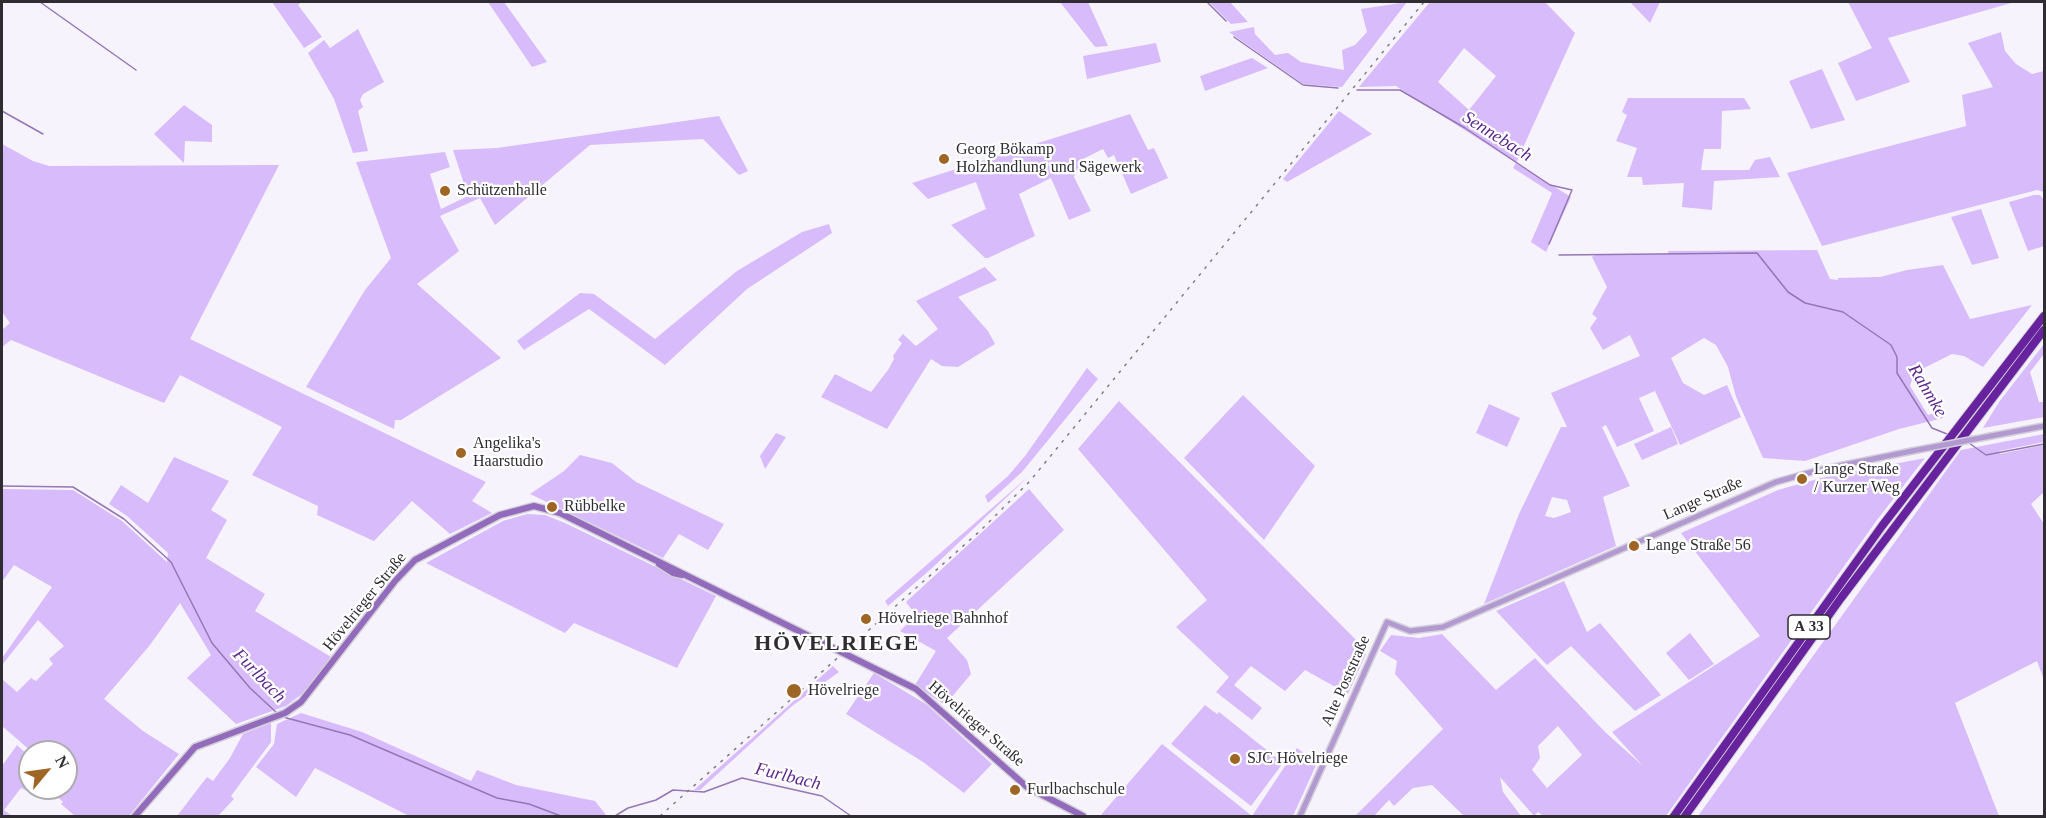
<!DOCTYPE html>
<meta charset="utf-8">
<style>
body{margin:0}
#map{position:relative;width:2046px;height:818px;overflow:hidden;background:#f7f3fd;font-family:Georgia,serif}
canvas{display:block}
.frame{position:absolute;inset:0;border:3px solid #2f2d32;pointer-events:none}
.north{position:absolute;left:18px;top:740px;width:60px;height:60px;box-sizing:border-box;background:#fff;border:2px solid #acabad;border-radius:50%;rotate:61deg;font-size:16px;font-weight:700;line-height:24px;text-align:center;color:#2f2d32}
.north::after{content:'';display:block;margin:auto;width:21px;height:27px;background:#9f6524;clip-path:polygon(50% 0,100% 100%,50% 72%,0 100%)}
</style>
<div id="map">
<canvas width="2046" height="818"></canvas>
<div class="frame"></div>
<div class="north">N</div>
</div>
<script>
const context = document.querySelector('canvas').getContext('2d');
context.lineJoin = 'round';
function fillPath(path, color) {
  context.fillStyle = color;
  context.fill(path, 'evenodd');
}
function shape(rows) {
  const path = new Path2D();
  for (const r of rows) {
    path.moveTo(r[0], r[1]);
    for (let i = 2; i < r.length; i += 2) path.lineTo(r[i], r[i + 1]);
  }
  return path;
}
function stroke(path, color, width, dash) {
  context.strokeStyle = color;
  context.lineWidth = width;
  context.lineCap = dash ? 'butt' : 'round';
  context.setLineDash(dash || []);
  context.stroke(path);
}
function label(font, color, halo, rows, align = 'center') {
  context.font = font + ' Georgia,serif';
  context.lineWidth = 4.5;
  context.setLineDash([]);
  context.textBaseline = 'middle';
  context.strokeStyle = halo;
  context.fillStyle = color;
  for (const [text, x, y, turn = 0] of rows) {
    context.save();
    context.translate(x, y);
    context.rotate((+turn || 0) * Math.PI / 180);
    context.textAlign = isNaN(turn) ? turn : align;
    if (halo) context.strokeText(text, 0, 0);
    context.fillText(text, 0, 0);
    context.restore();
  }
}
fillPath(shape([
 [272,2,302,2,298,5,322,37,304,48],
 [488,2,504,2,547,62,532,67],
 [1060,2,1088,2,1108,46,1095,47],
 [1209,2,1230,2,1248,22,1231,24],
 [1407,2,1342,87,1303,84,1229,32,1254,27,1255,34,1275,55,1288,53,1301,62,1344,70,1342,50,1355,45,1367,32,1361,9],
 [1430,2,1545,2,1575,33,1516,163,1571,197,1546,252,1531,242,1552,193,1513,168,1516,163,1396,86,1359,87],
 [1464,48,1496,76,1469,110,1438,82],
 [1630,2,1660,2,1650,23],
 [1848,2,2015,2,1888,38,1910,82,1856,101,1838,63,1872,48],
 [358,29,384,82,363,94,360,100,363,107,358,111,368,151,353,153,334,99,308,53,324,40,330,48],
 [2001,32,2005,51,2016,64,2032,74,2044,71,2044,192,2037,190,1822,246,1787,173,1966,126,1962,95,1993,87,1968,43],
 [1156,43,1161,62,1087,79,1083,56],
 [1252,58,1268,68,1205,91,1200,76],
 [1822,69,1845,120,1811,129,1789,81],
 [1628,98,1744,98,1751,109,1722,111,1721,149,1704,149,1701,170,1749,170,1755,160,1770,157,1780,177,1714,181,1712,210,1682,207,1684,183,1643,185,1642,177,1627,177,1637,148,1616,141,1627,115,1622,112],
 [184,105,212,125,212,142,185,141,184,163,154,134],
 [1339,111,1372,134,1287,182,1283,179],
 [1130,114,1148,150,1154,148,1168,178,1131,194,1114,155,1108,158,1103,149,1083,159,1086,166,1076,171,1074,177,1091,211,1069,220,1051,178,1019,194,1035,236,988,258,985,258,951,225,986,209,976,182,928,199,912,183],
 [719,116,748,171,739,175,703,139,590,145,495,225,480,198,440,216,459,251,417,284,501,358,401,420,395,420,394,429,306,387,365,290,391,258,356,162,445,152,450,167,430,174,441,209,468,196,453,150,497,148],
 [2,144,33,161,49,166,279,165,190,339,486,482,472,501,492,513,450,534,412,501,374,541,317,515,318,506,252,475,282,427,180,375,164,403,11,340,2,347,2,330,10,323,2,312],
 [2034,195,2040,195,2044,200,2044,246,2028,251,2009,202],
 [1981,209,1999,258,1972,265,1951,217],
 [829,224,832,233,747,289,665,365,589,309,524,350,517,341,580,293,594,294,655,339,737,271,802,232],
 [1817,250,1830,279,1838,280,1838,278,1880,277,1907,270,1943,265,1970,319,2032,305,1983,367,1964,356,1952,354,1914,373,1910,386,1928,415,1942,411,1943,418,1899,429,1805,461,1763,458,1736,397,1728,367,1716,345,1704,338,1671,358,1683,383,1704,395,1727,385,1741,417,1680,445,1655,391,1639,398,1654,431,1617,447,1606,425,1602,427,1630,486,1603,497,1616,546,1484,604,1519,514,1561,427,1567,427,1551,393,1640,356,1630,335,1603,350,1590,328,1597,318,1592,314,1607,287,1592,257,1595,255,1669,254,1668,251],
 [1552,497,1567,500,1571,512,1554,518,1545,516],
 [985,267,997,280,958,297,988,331,995,344,958,367,942,366,931,359,887,429,821,397,835,374,871,392,888,370,894,359,893,356,902,343,898,340,903,334,916,346,938,329,916,301],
 [2044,344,2044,354,2030,372,2039,402,2044,402,2044,417,1983,428,1999,402],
 [1087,368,1098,379,1022,472,988,503,985,496,1008,476,1025,456],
 [1243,395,1315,466,1264,540,1184,458],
 [1119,401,1365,649,1366,654,1348,694,1305,670,1285,691,1251,666,1234,685,1262,708,1252,720,1216,692,1229,677,1176,627,1207,600,1078,449],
 [1489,404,1520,418,1507,447,1476,433],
 [1671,427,1678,444,1642,460,1634,444],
 [776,433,786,437,765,469,760,456],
 [2044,434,2044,442,1999,451,2000,454,2044,445,2044,492,2031,504,2044,524,2044,680,2037,661,1955,703,1999,816,1698,816,1961,450],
 [580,455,612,463,636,482,724,524,708,550,679,534,663,558,530,494,564,471],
 [174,457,229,481,211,510,227,520,206,558,265,594,255,611,331,657,307,690,286,706,236,724,187,678,211,655,180,603,150,645,104,699,143,731,179,754,129,816,75,816,61,804,63,802,58,797,58,788,66,788,66,752,32,752,2,726,2,679,17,692,31,678,36,681,53,664,49,659,64,646,38,620,2,665,2,658,52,587,14,565,2,582,2,489,73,490,122,521,167,562,168,553,127,516,109,504,121,485,148,503],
 [1925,458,1877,520,1666,816,1543,816,1538,812,1534,816,1500,777,1503,792,1521,816,1464,816,1432,785,1413,788,1394,806,1389,800,1374,816,1355,816,1443,729,1395,674,1397,661,1380,651,1391,635,1419,638,1442,634,1496,690,1535,658,1605,732,1643,766,1612,732,1760,636,1681,533,1778,490,1821,478],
 [1558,726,1582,755,1547,788,1532,770,1540,758,1538,746],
 [1029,476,931,569,888,606,885,601],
 [1029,489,1064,530,947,638,967,660,971,674,945,705,915,685,936,651,900,631,916,615,906,602],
 [527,514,545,515,565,523,716,596,677,668,574,623,565,633,426,563,503,521],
 [1564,581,1587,632,1600,623,1661,695,1635,711,1571,646,1547,665,1496,611],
 [1690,633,1714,664,1689,680,1666,653],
 [833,666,839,672,792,706,700,790,694,790],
 [874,673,926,704,992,764,964,793,923,762,846,714],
 [1205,705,1217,714,1219,712,1283,763,1251,806,1171,744],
 [301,713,362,732,471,781,477,770,516,785,595,801,607,816,409,816,315,768,296,797,256,767,274,744,277,724],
 [271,723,271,742,231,796,234,799,218,816,177,816,207,777,213,781,230,758,243,734],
 [1162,744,1252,816,1297,748,1317,763,1293,816,1100,816],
 [17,745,30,757,30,788,50,788,48,793,39,796,21,788,4,810,12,816,2,816,2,766]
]), '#d8bbfb');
stroke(shape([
 [40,2,136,70],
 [1207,2,1226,21],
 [1234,37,1303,85,1338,88],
 [1357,90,1400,90,1465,128,1550,185,1572,190,1549,244],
 [2,111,43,134],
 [1559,255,1757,253,1788,292,1805,303,1843,312,1891,345,1897,357,1897,373,1932,428,1947,434],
 [1969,443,1986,455,2044,444],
 [2,486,73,487,124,519,171,562,212,643,250,688,277,713],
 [283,717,350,735,497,798,529,804,561,816],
 [615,816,628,808,656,800,673,790,704,792,742,778,822,796,851,816]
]), '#9477b4', 1.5);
const tertiary = shape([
 [1991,436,2044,426],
 [1300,816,1387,622,1410,631,1443,627,1776,482,1819,470,1912,451]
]);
const secondary = shape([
 [659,564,673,573,682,575],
 [135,816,195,747,285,713,301,702,395,581,415,560,500,515,534,506,560,513,916,689,1027,787,1083,816]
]);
const motorway = shape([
 [1674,816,1882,526,2044,316],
 [1685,816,1841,598,2044,330]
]);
stroke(tertiary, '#d3cfd8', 8);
stroke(secondary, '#d3cfd8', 9);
stroke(motorway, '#d3cfd8', 10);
stroke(tertiary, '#b299d1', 5);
stroke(secondary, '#926bbd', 6);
stroke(motorway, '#67229e', 8);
stroke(shape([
 [660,816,980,531,1030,481,1424,2]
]), '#817e85', 1.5, [3, 6]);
const tertiaryBridge = shape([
 [1912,451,1991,436]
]);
stroke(tertiaryBridge, '#d3cfd8', 8, []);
stroke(tertiaryBridge, '#b299d1', 5);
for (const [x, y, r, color] of [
 [944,159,6,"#9f6524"],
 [445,191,6,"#9f6524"],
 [461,453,6,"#9f6524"],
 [1802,479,6,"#9f6524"],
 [552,507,6,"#9f6524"],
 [1634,546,6,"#9f6524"],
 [866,619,6,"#9f6524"],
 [794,691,8,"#9f6524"],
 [1235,759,6,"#9f6524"],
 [1015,790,6,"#9f6524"]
]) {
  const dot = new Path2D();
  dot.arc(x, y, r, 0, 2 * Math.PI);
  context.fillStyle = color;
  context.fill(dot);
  stroke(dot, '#fff', 2);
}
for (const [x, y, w] of [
 [1809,627,42]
]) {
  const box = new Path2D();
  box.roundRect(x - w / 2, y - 12, w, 24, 4.5);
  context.fillStyle = '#fff';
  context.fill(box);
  stroke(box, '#2f2d32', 1.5);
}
label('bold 15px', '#2f2d32', null, [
 ["A 33",1809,627]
]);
label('16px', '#2f2d32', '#fff', [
 ["Georg Bökamp",956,150],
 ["Holzhandlung und Sägewerk",956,168],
 ["Schützenhalle",457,191],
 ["Angelika's",473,444],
 ["Haarstudio",473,462],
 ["Lange Straße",1814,470],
 ["/ Kurzer Weg",1814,488],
 ["Rübbelke",564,507],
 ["Lange Straße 56",1646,546],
 ["Hövelriege Bahnhof",878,619],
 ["Hövelriege",808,691],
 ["SJC Hövelriege",1247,759],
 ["Furlbachschule",1027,790]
], 'left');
label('16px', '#2f2d32', '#fff', [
 ["Lange Straße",1703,499,-24],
 ["Hövelrieger Straße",365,602,-51],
 ["Alte Poststraße",1346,681,-66],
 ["Hövelrieger Straße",976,724,41]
]);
label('italic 18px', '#5d298b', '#fff', [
 ["Sennebach",1497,137,32],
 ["Rahmke",1927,391,59],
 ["Furlbach",259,676,46],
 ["Furlbach",788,777,14]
]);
context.letterSpacing = '1.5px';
label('bold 22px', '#2f2d32', '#fff', [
 ["HÖVELRIEGE",837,644]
]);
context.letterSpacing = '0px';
</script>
